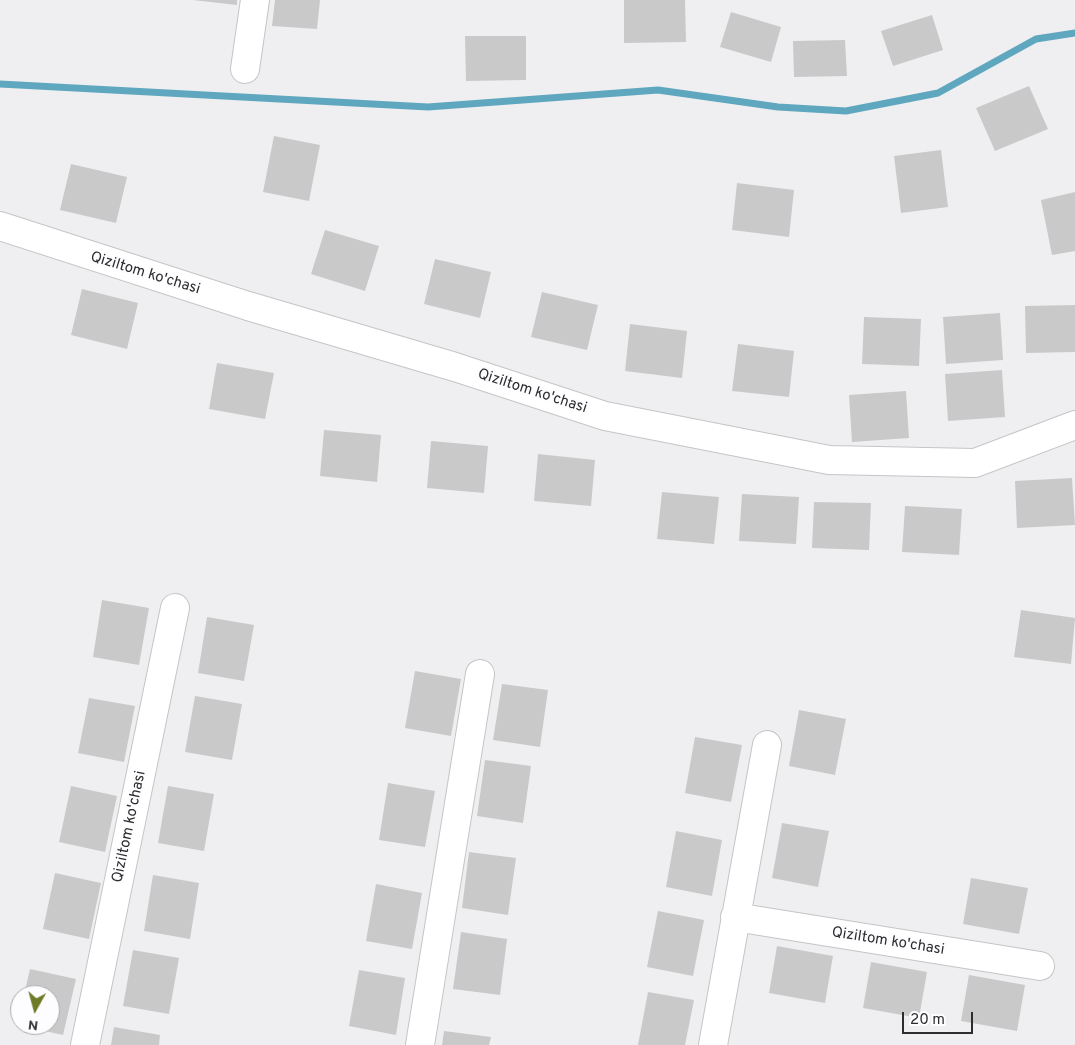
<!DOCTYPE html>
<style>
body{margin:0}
#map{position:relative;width:1075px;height:1045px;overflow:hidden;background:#efeff1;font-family:Overpass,sans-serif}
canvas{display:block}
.north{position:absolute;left:10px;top:985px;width:50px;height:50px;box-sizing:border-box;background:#fdfdff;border:1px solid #aaaaab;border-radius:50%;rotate:187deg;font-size:14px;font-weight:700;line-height:20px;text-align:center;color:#2d2d2e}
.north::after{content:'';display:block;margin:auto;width:18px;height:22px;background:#6e7a26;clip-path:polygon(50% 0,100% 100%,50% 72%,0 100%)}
.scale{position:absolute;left:902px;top:1012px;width:71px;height:22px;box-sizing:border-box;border:2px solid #2d2d2e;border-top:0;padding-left:6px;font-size:15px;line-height:18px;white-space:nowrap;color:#2d2d2e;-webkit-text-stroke:4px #fdfdff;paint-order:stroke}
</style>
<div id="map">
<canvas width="1075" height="1045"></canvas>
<div class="north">N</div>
<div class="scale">20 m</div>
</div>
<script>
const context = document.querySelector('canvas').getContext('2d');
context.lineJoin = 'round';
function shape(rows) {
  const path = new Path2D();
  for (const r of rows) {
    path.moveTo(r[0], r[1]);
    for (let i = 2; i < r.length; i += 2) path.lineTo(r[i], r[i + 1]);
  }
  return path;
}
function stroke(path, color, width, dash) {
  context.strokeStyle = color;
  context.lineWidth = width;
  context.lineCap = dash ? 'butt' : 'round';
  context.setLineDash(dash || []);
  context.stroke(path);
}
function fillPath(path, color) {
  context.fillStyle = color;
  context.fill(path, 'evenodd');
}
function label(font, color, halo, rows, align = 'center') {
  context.font = font + ' Overpass,sans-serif';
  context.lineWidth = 5;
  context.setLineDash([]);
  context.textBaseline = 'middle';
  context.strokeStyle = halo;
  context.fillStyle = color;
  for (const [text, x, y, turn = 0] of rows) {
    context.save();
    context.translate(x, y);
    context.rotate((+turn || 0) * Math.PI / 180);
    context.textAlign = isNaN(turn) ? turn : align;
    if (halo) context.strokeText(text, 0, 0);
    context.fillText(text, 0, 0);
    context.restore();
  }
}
stroke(shape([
 [0,84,428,107,658,90,778,107,846,111,938,93,1036,39,1075,33]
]), '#5fa7be', 7);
fillPath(shape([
 [193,0,237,0,237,5],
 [275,0,320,0,317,29,272,26],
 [624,0,685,0,686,42,624,43],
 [731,12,781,27,771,62,720,47],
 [932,15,943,50,893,66,881,31],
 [465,36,526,36,526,80,466,81],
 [845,40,847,76,794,77,793,41],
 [1029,86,1048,129,995,151,976,108],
 [274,136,320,145,309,201,263,192],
 [941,150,948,207,901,213,894,156],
 [71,164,127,177,116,223,60,210],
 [737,183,794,190,789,237,732,230],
 [1075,192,1075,251,1052,255,1041,200],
 [325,230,379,246,365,291,311,274],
 [435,259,491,272,480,318,424,304],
 [82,289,138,303,127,349,71,335],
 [542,292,598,305,587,350,531,337],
 [1075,305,1075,352,1026,353,1025,306],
 [1000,313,1003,360,946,364,943,317],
 [864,317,921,319,919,366,862,364],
 [630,324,687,331,682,378,625,371],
 [738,344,794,351,789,397,732,391],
 [217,363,274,373,265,419,209,409],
 [1002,370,1005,417,948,421,945,374],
 [906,391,909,438,852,442,849,395],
 [324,430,381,435,377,482,320,476],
 [431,441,488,446,484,493,427,488],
 [538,454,595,460,591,506,534,501],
 [1072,478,1075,525,1017,528,1015,481],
 [662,492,719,497,714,544,657,539],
 [742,494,799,497,796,544,739,541],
 [814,502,871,503,869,550,812,548],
 [905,506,962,509,959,555,902,552],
 [102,600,149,608,139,665,93,657],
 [1021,610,1075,618,1071,664,1014,657],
 [207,617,254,625,244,681,198,673],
 [415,671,461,679,451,736,405,728],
 [502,684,548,690,540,747,493,740],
 [195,696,242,704,232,760,185,752],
 [89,698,135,706,124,762,78,753],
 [799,710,846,719,835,775,789,766],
 [695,737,742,745,731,802,685,793],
 [485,760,531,766,523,823,477,816],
 [388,783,435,791,425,847,379,840],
 [71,786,117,796,105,852,59,842],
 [168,786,214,794,204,851,158,843],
 [782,823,829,831,818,887,772,878],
 [676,831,722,840,712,896,666,887],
 [469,852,516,858,508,915,462,908],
 [55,873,101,883,89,939,43,929],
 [153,875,199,883,190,939,144,931],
 [971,878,1028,888,1019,934,963,924],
 [376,884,422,893,412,949,366,941],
 [658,911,704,920,693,976,647,967],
 [461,932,507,939,500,995,453,989],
 [777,946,833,956,825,1003,769,993],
 [133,950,179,958,169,1014,123,1006],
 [871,962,927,972,919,1018,863,1008],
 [30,969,76,979,63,1035,22,1026,50,1025,50,995,24,995],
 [359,970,405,978,396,1035,349,1026],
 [969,975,1025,985,1017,1031,961,1021],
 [648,992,694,1000,685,1045,638,1045],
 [114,1027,160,1035,159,1045,111,1045],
 [444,1031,491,1037,489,1045,442,1045]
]), '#cac9ca');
const minor = shape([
 [245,69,255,0],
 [0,226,248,306,455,367,605,416,829,460,975,463,1075,425],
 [735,917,1040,966],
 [85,1045,175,608],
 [420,1045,480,674],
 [713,1045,767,745]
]);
stroke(minor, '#c5c5c7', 30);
stroke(minor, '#fff', 28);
label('15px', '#2d2d2e', '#fdfdff', [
 ["Qiziltom ko'chasi",145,274,17],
 ["Qiziltom ko'chasi",532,392,18],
 ["Qiziltom ko'chasi",130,827,-78],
 ["Qiziltom ko'chasi",888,942,9]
]);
</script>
